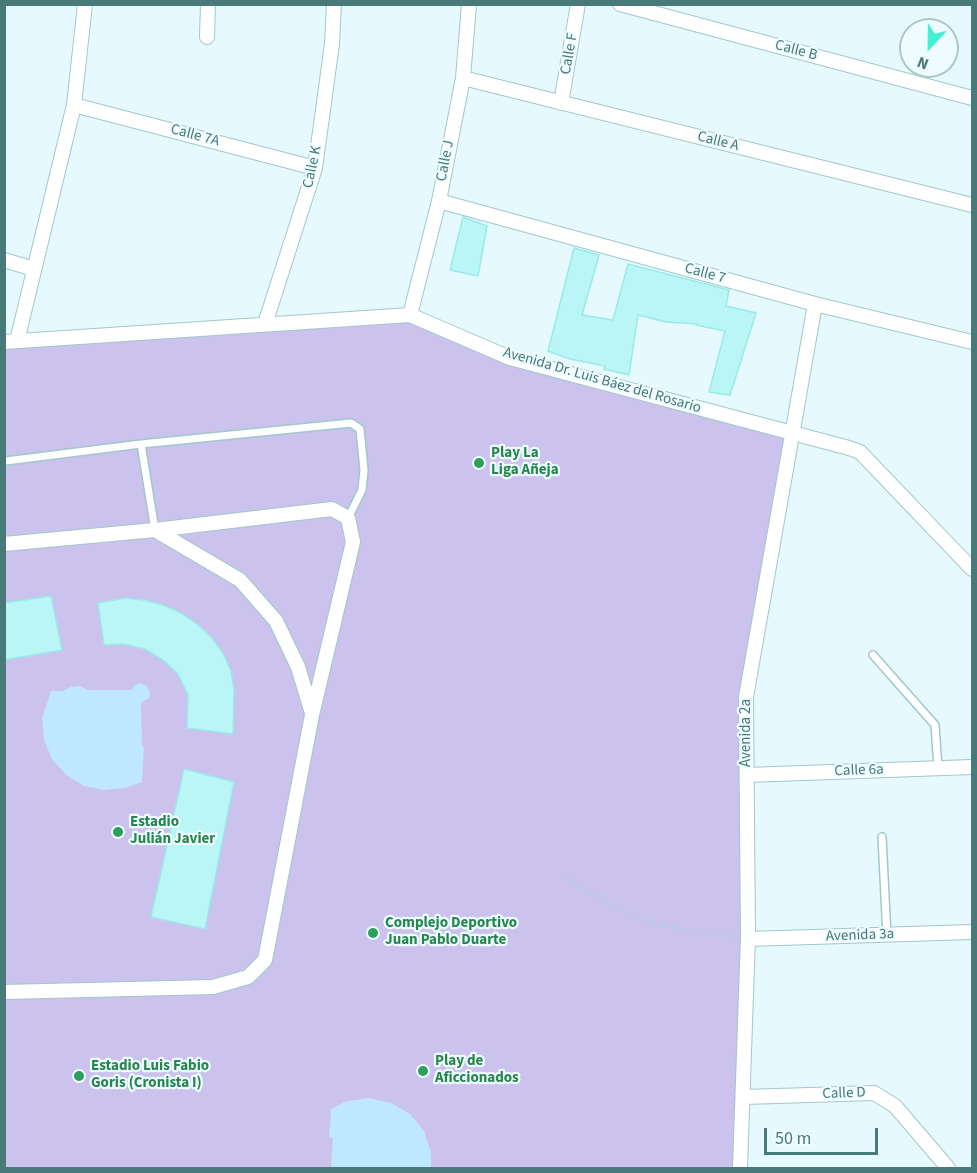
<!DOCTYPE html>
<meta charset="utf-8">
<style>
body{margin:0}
#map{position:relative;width:977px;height:1173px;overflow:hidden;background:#e5f9fe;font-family:"Source Sans 3",sans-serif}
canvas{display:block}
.frame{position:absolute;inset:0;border:6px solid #477a78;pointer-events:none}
.north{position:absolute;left:899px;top:18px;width:60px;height:60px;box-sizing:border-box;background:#eefbff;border:2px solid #abc7c9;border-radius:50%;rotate:202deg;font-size:16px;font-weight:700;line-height:24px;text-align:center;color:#477a78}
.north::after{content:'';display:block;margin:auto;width:21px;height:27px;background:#40f2d3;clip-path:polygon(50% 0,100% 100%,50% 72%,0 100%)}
.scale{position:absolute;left:764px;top:1128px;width:114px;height:27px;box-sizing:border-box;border:3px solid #477a78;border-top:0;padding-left:8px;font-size:18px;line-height:21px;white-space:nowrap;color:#477a78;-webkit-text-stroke:4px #eefbff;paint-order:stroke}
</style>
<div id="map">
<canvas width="977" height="1173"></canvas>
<div class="frame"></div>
<div class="north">N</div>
<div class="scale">50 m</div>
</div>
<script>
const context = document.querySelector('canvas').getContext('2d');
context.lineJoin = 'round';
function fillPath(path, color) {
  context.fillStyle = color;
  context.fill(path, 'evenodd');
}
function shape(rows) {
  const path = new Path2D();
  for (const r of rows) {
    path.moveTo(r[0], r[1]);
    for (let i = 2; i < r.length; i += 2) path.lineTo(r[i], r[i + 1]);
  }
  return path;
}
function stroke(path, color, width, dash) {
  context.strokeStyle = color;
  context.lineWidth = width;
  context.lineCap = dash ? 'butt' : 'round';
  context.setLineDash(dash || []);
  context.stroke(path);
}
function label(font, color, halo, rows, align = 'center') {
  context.font = font + ' "Source Sans 3",sans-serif';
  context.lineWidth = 4.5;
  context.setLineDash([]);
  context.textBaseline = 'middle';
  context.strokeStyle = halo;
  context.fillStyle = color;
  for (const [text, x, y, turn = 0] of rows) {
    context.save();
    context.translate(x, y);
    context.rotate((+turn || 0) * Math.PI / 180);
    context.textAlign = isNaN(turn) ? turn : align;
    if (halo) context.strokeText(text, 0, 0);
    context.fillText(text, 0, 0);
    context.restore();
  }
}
fillPath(shape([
 [410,315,510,358,792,434,746,697,739,1168,5,1168,5,343]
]), '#cbc2ed');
fillPath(shape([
 [141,683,147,686,150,692,149,698,141,703,142,745,144,748,142,782,125,788,104,790,84,786,66,775,52,759,44,740,42,719,51,691,63,691,71,687,79,686,88,690,131,690,135,685],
 [369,1098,391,1103,410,1114,424,1131,431,1152,431,1168,331,1168,333,1138,329,1137,331,1109,347,1101]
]), '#bfe7ff');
const building = shape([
 [463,217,487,226,478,276,450,270,463,217],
 [574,248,599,255,582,315,613,320,628,264,729,290,726,306,756,313,730,395,709,392,725,331,696,325,697,324,666,322,638,315,629,375,604,369,605,366,570,359,548,351,574,248],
 [51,596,62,650,4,660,4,603,51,596],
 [125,598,144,600,163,605,181,613,197,624,211,637,223,653,231,671,234,690,233,734,187,728,188,695,178,674,163,660,145,649,124,644,104,645,98,603,125,598],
 [184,769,234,782,205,929,151,917,184,769]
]);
fillPath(building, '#baf6f6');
stroke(building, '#99eae9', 1.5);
const lane = shape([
 [141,444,155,530],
 [6,461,141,444,351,423,360,429,364,470,362,490,348,518],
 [873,655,935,725,938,768],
 [882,837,887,936]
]);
const street = shape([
 [620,4,972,98],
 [207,37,208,4],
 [463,78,972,205],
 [561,103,578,4],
 [74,105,315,168],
 [439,201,815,304,972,342],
 [4,260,34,269],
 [410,315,439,201,463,78,469,4],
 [265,324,315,168,332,44,334,4],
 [17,341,74,105,85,4],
 [4,342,410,315,510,358,849,448,860,452,972,569],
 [155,530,240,580,276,621,298,667,312,713],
 [4,544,155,530,332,509,348,518,353,542,312,715,265,960,248,977,213,987,4,992],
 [747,775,972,767],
 [748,939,972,932],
 [744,1097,874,1093,895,1106,948,1168],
 [740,1168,748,937,746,697,815,304]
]);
stroke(lane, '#a2c8ca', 10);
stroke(street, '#a2c8ca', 16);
stroke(shape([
 [564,877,617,908,646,921,692,932,735,936]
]), '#9ddcdb', 3, [1.5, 4.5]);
stroke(lane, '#fff', 7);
stroke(street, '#fff', 14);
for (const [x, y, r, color] of [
 [479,463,6,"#2e9e5b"],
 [118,832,6,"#2e9e5b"],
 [373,933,6,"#2e9e5b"],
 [423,1071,6,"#2e9e5b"],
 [79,1076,6,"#2e9e5b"]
]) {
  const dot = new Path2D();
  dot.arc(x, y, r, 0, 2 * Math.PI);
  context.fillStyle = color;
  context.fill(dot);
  stroke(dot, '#eefbff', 2);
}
label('15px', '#477a78', '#eefbff', [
 ["Calle B",796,51,15],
 ["Calle F",570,54,-80],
 ["Calle 7A",195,136,15],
 ["Calle A",718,142,14],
 ["Calle J",446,161,-79],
 ["Calle K",313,167,-78],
 ["Calle 7",705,274,15],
 ["Avenida Dr. Luis Báez del Rosario",602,381,16],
 ["Avenida 2a",747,733,-90],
 ["Calle 6a",859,771,-2],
 ["Avenida 3a",860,936,-2],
 ["Calle D",844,1094,-2]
]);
label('bold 15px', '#27864d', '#eefbff', [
 ["Play La",491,454],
 ["Liga Añeja",491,471],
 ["Estadio",130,823],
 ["Julián Javier",130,840],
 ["Complejo Deportivo",385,924],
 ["Juan Pablo Duarte",385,941],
 ["Play de",435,1062],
 ["Aficcionados",435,1079],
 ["Estadio Luis Fabio",91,1067],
 ["Goris (Cronista I)",91,1084]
], 'left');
</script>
